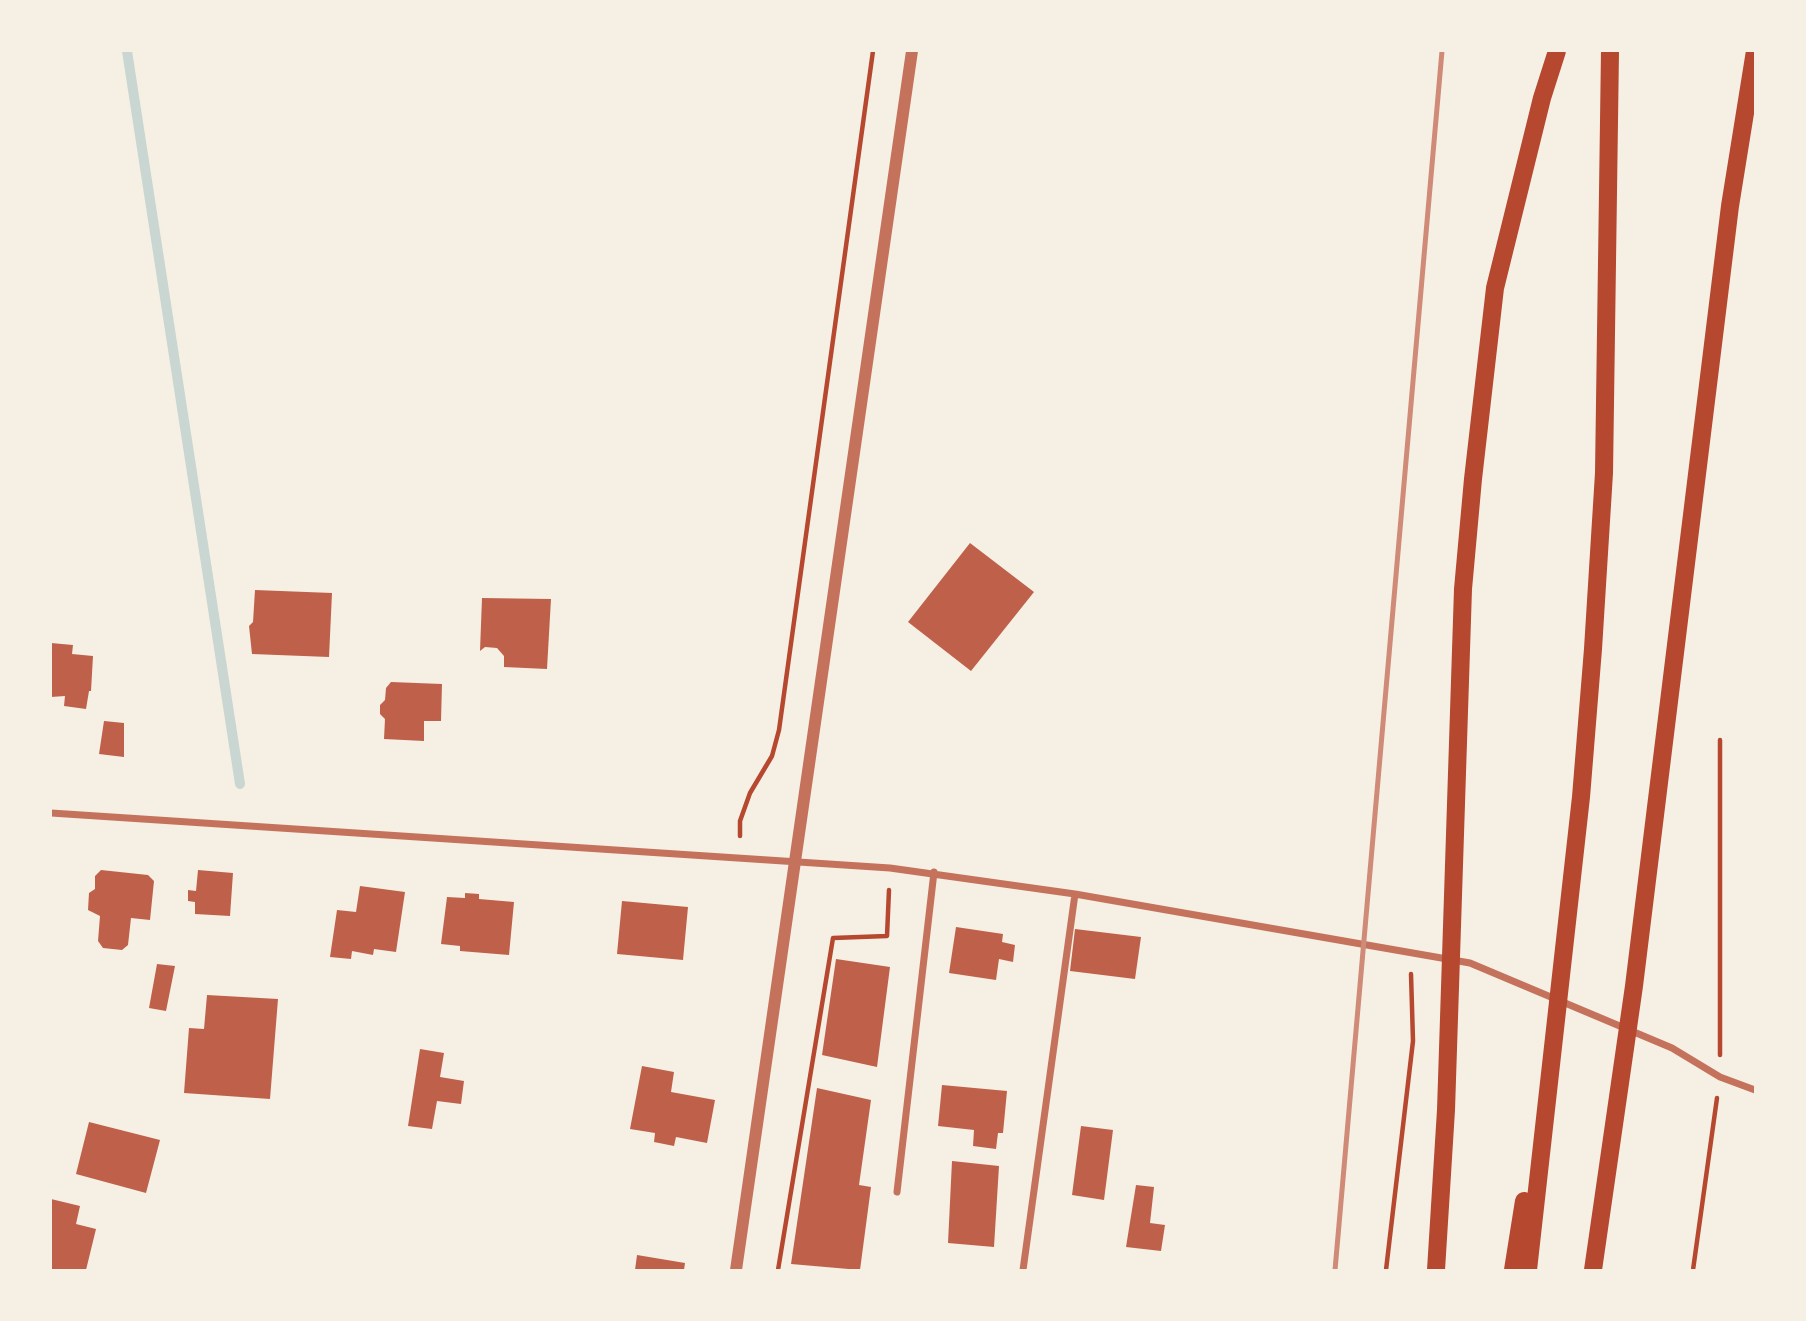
<!DOCTYPE html>
<style>
body{margin:0}
#map{position:relative;width:1806px;height:1321px;overflow:hidden;background:#f6efe4;font-family:Karla,sans-serif}
canvas{display:block}
.frame{position:absolute;inset:0;border:52px solid #f6efe4;pointer-events:none}
</style>
<div id="map">
<canvas width="1806" height="1321"></canvas>
<div class="frame"></div>
</div>
<script>
const context = document.querySelector('canvas').getContext('2d');
context.lineJoin = 'round';
function shape(rows) {
  const path = new Path2D();
  for (const r of rows) {
    path.moveTo(r[0], r[1]);
    for (let i = 2; i < r.length; i += 2) path.lineTo(r[i], r[i + 1]);
  }
  return path;
}
function stroke(path, color, width, dash) {
  context.strokeStyle = color;
  context.lineWidth = width;
  context.lineCap = dash ? 'butt' : 'round';
  context.setLineDash(dash || []);
  context.stroke(path);
}
function fillPath(path, color) {
  context.fillStyle = color;
  context.fill(path, 'evenodd');
}
stroke(shape([
 [127,51,240,784]
]), '#c9d6d2', 10);
fillPath(shape([
 [970,543,1034,592,971,671,908,622],
 [255,590,332,593,329,657,252,654,249,626,253,622],
 [482,598,551,599,547,669,504,667,504,656,497,648,485,647,480,651],
 [51,643,73,645,72,654,93,656,91,691,89,691,86,709,64,706,65,696,51,697],
 [391,682,442,684,441,721,424,721,424,741,384,739,385,719,380,714,380,705,385,700,386,688],
 [104,721,124,723,124,757,99,754],
 [101,870,148,875,154,881,150,920,131,918,128,945,122,950,103,948,98,941,100,916,88,910,89,893,95,889,95,876],
 [198,870,233,873,230,916,195,914,195,902,188,901,188,890,196,891],
 [360,886,405,892,396,952,374,949,373,955,352,951,351,959,330,957,337,910,356,912],
 [465,893,479,894,479,899,514,902,509,955,460,951,460,946,441,944,447,897,465,898],
 [622,901,688,907,683,960,617,954],
 [956,927,1003,934,1002,942,1015,945,1013,962,999,959,996,980,949,973],
 [1075,929,1141,937,1135,979,1070,971],
 [836,959,890,967,877,1067,822,1055],
 [157,964,175,966,166,1011,149,1008],
 [207,995,278,999,270,1099,184,1093,189,1028,204,1029],
 [420,1049,444,1053,440,1077,464,1081,461,1104,437,1101,432,1129,408,1126],
 [642,1066,674,1072,671,1092,715,1100,707,1143,676,1137,674,1146,654,1142,655,1133,630,1129],
 [942,1085,1007,1091,1003,1133,998,1133,996,1149,973,1146,974,1130,938,1126],
 [817,1088,871,1100,859,1185,871,1187,860,1270,791,1264],
 [89,1122,160,1140,146,1193,76,1174],
 [1081,1126,1113,1130,1104,1200,1072,1195],
 [952,1161,999,1166,994,1247,948,1243],
 [1136,1185,1154,1187,1150,1223,1165,1225,1161,1251,1126,1247],
 [51,1199,80,1206,76,1224,96,1229,86,1270,51,1270],
 [637,1255,685,1263,684,1270,635,1270]
]), '#bf614a');
stroke(shape([
 [1720,740,1720,1055],
 [740,836,740,821,750,793,772,756,779,730,873,51],
 [778,1270,833,938,887,936,889,890],
 [1386,1270,1413,1041,1411,974],
 [1693,1270,1717,1098]
]), '#b5482f', 4.5);
stroke(shape([
 [51,813,890,868,1075,894,1470,963,1672,1048,1720,1077,1755,1090],
 [897,1192,934,872],
 [1023,1270,1075,894]
]), '#c5725c', 7);
stroke(shape([
 [736,1270,912,51]
]), '#c5725c', 12);
stroke(shape([
 [1436,1270,1446,1110,1463,589,1473,479,1495,288,1542,98,1557,51],
 [1513,1270,1524,1201],
 [1528,1270,1581,797,1593,649,1604,473,1610,51],
 [1593,1270,1634,986,1730,206,1755,51]
]), '#b5482f', 18);
stroke(shape([
 [1335,1270,1442,51]
]), '#cf8b77', 5);
</script>
